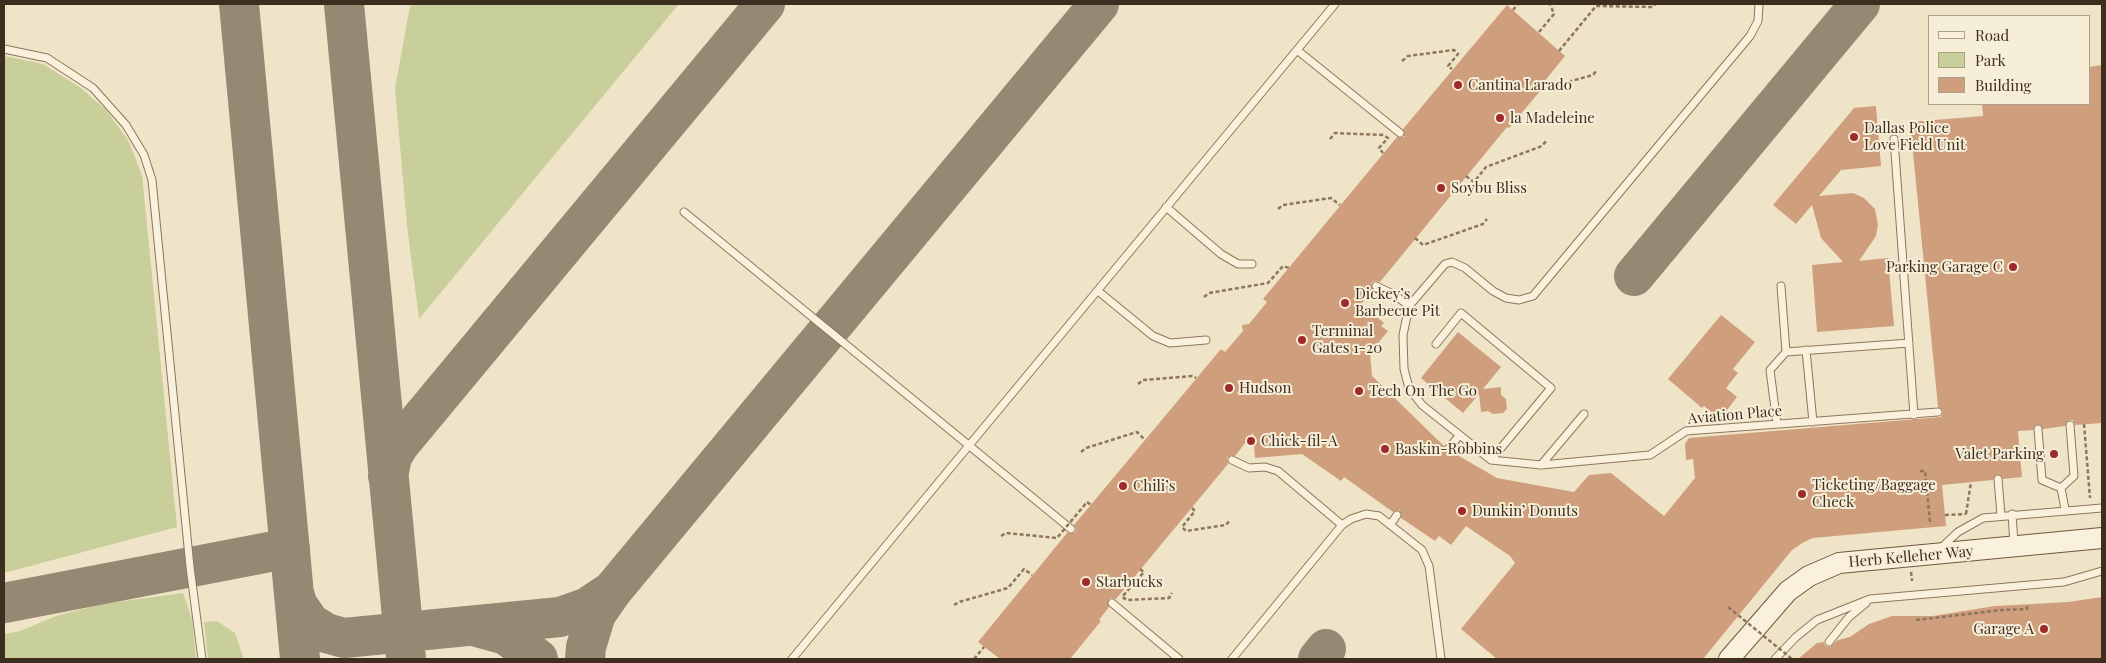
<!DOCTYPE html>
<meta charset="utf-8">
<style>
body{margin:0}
#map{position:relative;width:2106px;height:663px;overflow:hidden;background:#f0e4c8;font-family:"Playfair Display",serif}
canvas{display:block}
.frame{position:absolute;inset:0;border:5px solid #3d2e20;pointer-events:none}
.legend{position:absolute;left:1928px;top:15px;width:162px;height:90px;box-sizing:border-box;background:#f7eed8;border:1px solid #ada18e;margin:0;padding:6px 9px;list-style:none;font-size:15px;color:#3d2e20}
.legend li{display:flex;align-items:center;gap:10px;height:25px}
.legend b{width:25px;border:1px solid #ada18e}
</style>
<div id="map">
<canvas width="2106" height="663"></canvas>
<div class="frame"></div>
<ul class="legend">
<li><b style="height:6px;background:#faf1dc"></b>Road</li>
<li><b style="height:14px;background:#c9cf9b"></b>Park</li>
<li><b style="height:14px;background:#cf9f7d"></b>Building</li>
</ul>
</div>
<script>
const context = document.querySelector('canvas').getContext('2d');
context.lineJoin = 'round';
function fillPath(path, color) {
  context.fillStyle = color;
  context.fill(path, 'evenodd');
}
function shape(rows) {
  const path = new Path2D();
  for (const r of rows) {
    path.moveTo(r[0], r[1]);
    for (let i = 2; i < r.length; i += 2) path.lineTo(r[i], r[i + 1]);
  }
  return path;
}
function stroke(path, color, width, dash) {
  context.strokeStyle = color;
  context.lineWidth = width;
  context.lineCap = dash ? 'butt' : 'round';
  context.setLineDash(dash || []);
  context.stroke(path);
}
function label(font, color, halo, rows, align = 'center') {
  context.font = font + ' "Playfair Display",serif';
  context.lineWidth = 4;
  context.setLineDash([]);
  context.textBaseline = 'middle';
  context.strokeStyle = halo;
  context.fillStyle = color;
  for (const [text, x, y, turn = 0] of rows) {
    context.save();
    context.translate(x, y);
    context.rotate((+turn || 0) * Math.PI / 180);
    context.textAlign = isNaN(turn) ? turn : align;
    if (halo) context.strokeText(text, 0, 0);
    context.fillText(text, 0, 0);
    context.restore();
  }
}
fillPath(shape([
 [416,4,679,4,419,319,407,226,395,88,410,6],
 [4,56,43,64,81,88,106,110,128,140,142,175,177,527,4,573],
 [183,593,192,619,196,659,4,659,4,634,20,631,56,616,102,604],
 [217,621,235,633,244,659,208,659,204,622]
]), '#c9cf9b');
stroke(shape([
 [239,4,300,659],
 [344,4,406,659],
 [1634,276,1860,4],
 [388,476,392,457,399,445,765,4],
 [295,596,297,604,310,623,326,633,344,638,560,617,588,607,612,591],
 [4,603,290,548],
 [477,627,506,635,538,659],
 [585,659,586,647,596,614,612,591,1099,4],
 [1318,659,1326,649]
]), '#968974', 40);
fillPath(shape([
 [1507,5,1565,56,1544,82,1546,84,1509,128,1507,127,1380,282,1375,281,1371,283,1373,290,1361,304,1384,323,1381,326,1388,331,1370,353,1372,376,1444,446,1445,453,1452,452,1497,478,1574,492,1589,475,1611,473,1664,516,1695,478,1693,459,1686,460,1685,444,1689,438,1941,417,1943,411,1938,407,1910,122,1983,116,1982,104,2090,104,2090,67,2102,65,2102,423,2075,425,2073,420,2069,420,2065,426,2043,429,2037,424,2033,430,2018,431,2022,477,2003,479,1997,474,1993,480,1942,485,1946,526,1813,538,1804,542,1792,550,1703,659,1497,659,1461,629,1515,563,1510,556,1466,526,1451,545,1439,536,1435,541,1401,518,1400,510,1393,512,1344,477,1341,481,1302,454,1255,458,1253,433,1235,456,1227,457,1228,464,1116,599,1111,598,1108,600,1109,607,1099,620,1101,621,1070,659,1000,659,978,642,1067,533,1075,533,1076,529,1074,525,1221,349,1225,352,1243,331,1242,325,1249,324,1267,302,1263,299,1397,137,1404,137,1403,129],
 [1876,106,1881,166,1841,170,1819,196,1853,193,1864,198,1875,209,1878,225,1876,236,1859,261,1888,258,1894,326,1817,332,1812,265,1843,262,1821,238,1812,205,1796,224,1773,205,1854,108],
 [1721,315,1755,342,1733,369,1738,373,1726,388,1737,397,1720,419,1704,406,1702,408,1668,379],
 [1458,332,1501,367,1483,389,1501,387,1501,395,1506,399,1507,409,1503,413,1493,414,1488,411,1481,412,1479,394,1463,413,1421,378],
 [2102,597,2102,659,1798,659,1817,643,1824,642,1825,646,1830,647,1838,640,1850,637,1869,624,1892,616,1933,616,1995,606,2068,602]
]), '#cf9f7d');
const service = shape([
 [1759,4,1758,21,1750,36,1533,296,1519,300,1506,298,1493,291,1465,268,1452,262,1445,264,1409,306,1403,335,1404,369,1409,388,1422,405,1491,460,1541,465,1650,455,1686,431,1938,412],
 [4,49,47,58,93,88,126,125,144,155,152,180,190,567,202,659],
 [1297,50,1400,133],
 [1894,139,1914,415],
 [1166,207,1221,254,1238,264,1252,264],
 [684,212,1071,529],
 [1376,286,1395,295,1409,306],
 [1781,286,1786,352],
 [1098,291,1153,336,1170,343,1206,340],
 [1436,344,1461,313,1551,388,1491,460],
 [1806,350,1813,422],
 [1777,424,1770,370,1786,352,1909,343],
 [2038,429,2042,480,2061,488],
 [1448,449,1459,436],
 [1232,460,1249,468,1265,467,1278,471,1342,525],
 [1541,465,1584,414],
 [1998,479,2001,515],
 [2061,488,2074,476,2070,425],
 [2061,488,2065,509],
 [2012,514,2014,544],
 [1390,525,1397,515],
 [1941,548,1958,532,1983,518,2102,508],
 [1112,603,1179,659],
 [1829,642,1849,617,1866,603],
 [792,659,1335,4],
 [1232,659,1342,525,1351,519,1366,514,1379,516,1422,550,1429,566,1441,659],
 [1775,659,1796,637,1817,620,1870,599,2064,582,2102,571]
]);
const secondary = shape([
 [1729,659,1788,591,1809,576,1839,563,2102,538]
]);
stroke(service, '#8d765c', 9);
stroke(secondary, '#6f573f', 22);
stroke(shape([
 [1513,10,1518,4],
 [1539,32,1554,14,1550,4],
 [1559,51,1596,6,1653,7,1655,4],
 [1402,61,1408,56,1454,50,1458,54,1448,66,1452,69],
 [1544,86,1546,88,1593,75,1597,70],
 [1330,139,1335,133,1383,135,1388,138,1379,148,1383,153],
 [1466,176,1474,182,1486,167,1542,146,1547,140],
 [1278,209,1283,205,1331,198,1340,205],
 [1415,238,1423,245,1483,224,1487,219],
 [1204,297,1209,293,1268,283,1283,266,1289,268],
 [1138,384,1143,380,1193,376,1196,378],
 [2084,424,2090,498],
 [1081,452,1086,448,1137,432,1145,440],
 [1920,471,1925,471,1930,522],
 [1192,508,1195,511,1182,527,1186,531,1226,525,1230,520],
 [1966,514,1971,482],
 [1945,515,1966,514],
 [1140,569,1144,572,1122,597,1127,600,1169,598,1172,593],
 [1911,572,1912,581],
 [954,605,959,602,1008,588,1024,569,1032,575],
 [1916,620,2001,610,2027,609,2027,604],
 [974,659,984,647]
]), '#8d765c', 2.5, [4, 2.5]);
stroke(service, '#faf1dc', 7);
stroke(secondary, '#faf1dc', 20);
stroke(shape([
 [1001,536,1006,533,1057,538,1087,502,1091,505],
 [1728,607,1792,659]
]), '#8d765c', 2.5, [4, 2.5]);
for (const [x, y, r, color] of [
 [1458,85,5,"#9e2a2b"],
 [1500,118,5,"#9e2a2b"],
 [1854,137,5,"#9e2a2b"],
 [1441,188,5,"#9e2a2b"],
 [2013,267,5,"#9e2a2b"],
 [1345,303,5,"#9e2a2b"],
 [1302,340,5,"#9e2a2b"],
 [1229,388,5,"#9e2a2b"],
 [1359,391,5,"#9e2a2b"],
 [1251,441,5,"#9e2a2b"],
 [1385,449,5,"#9e2a2b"],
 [2054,454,5,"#9e2a2b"],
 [1123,486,5,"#9e2a2b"],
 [1802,494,5,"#9e2a2b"],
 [1462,511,5,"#9e2a2b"],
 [1086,582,5,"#9e2a2b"],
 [2044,629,5,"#9e2a2b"]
]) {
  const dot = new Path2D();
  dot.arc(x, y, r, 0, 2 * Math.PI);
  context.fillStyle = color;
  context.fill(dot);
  stroke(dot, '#f7eed8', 2);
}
label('15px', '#3d2e20', '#f7eed8', [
 ["Cantina Larado",1468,85],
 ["la Madeleine",1510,118],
 ["Dallas Police",1864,128],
 ["Love Field Unit",1864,145],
 ["Soybu Bliss",1451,188],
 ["Parking Garage C",2003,267,"right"],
 ["Dickey’s",1355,294],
 ["Barbecue Pit",1355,311],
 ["Terminal",1312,331],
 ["Gates 1-20",1312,348],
 ["Hudson",1239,388],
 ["Tech On The Go",1369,391],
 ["Chick-fil-A",1261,441],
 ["Baskin-Robbins",1395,449],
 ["Valet Parking",2044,454,"right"],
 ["Ticketing/Baggage",1812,485],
 ["Check",1812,502],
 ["Chili’s",1133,486],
 ["Dunkin’ Donuts",1472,511],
 ["Starbucks",1096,582],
 ["Garage A",2034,629,"right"]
], 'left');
label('15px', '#3d2e20', '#f7eed8', [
 ["Aviation Place",1735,415,-5],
 ["Herb Kelleher Way",1911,557,-5]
]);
</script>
